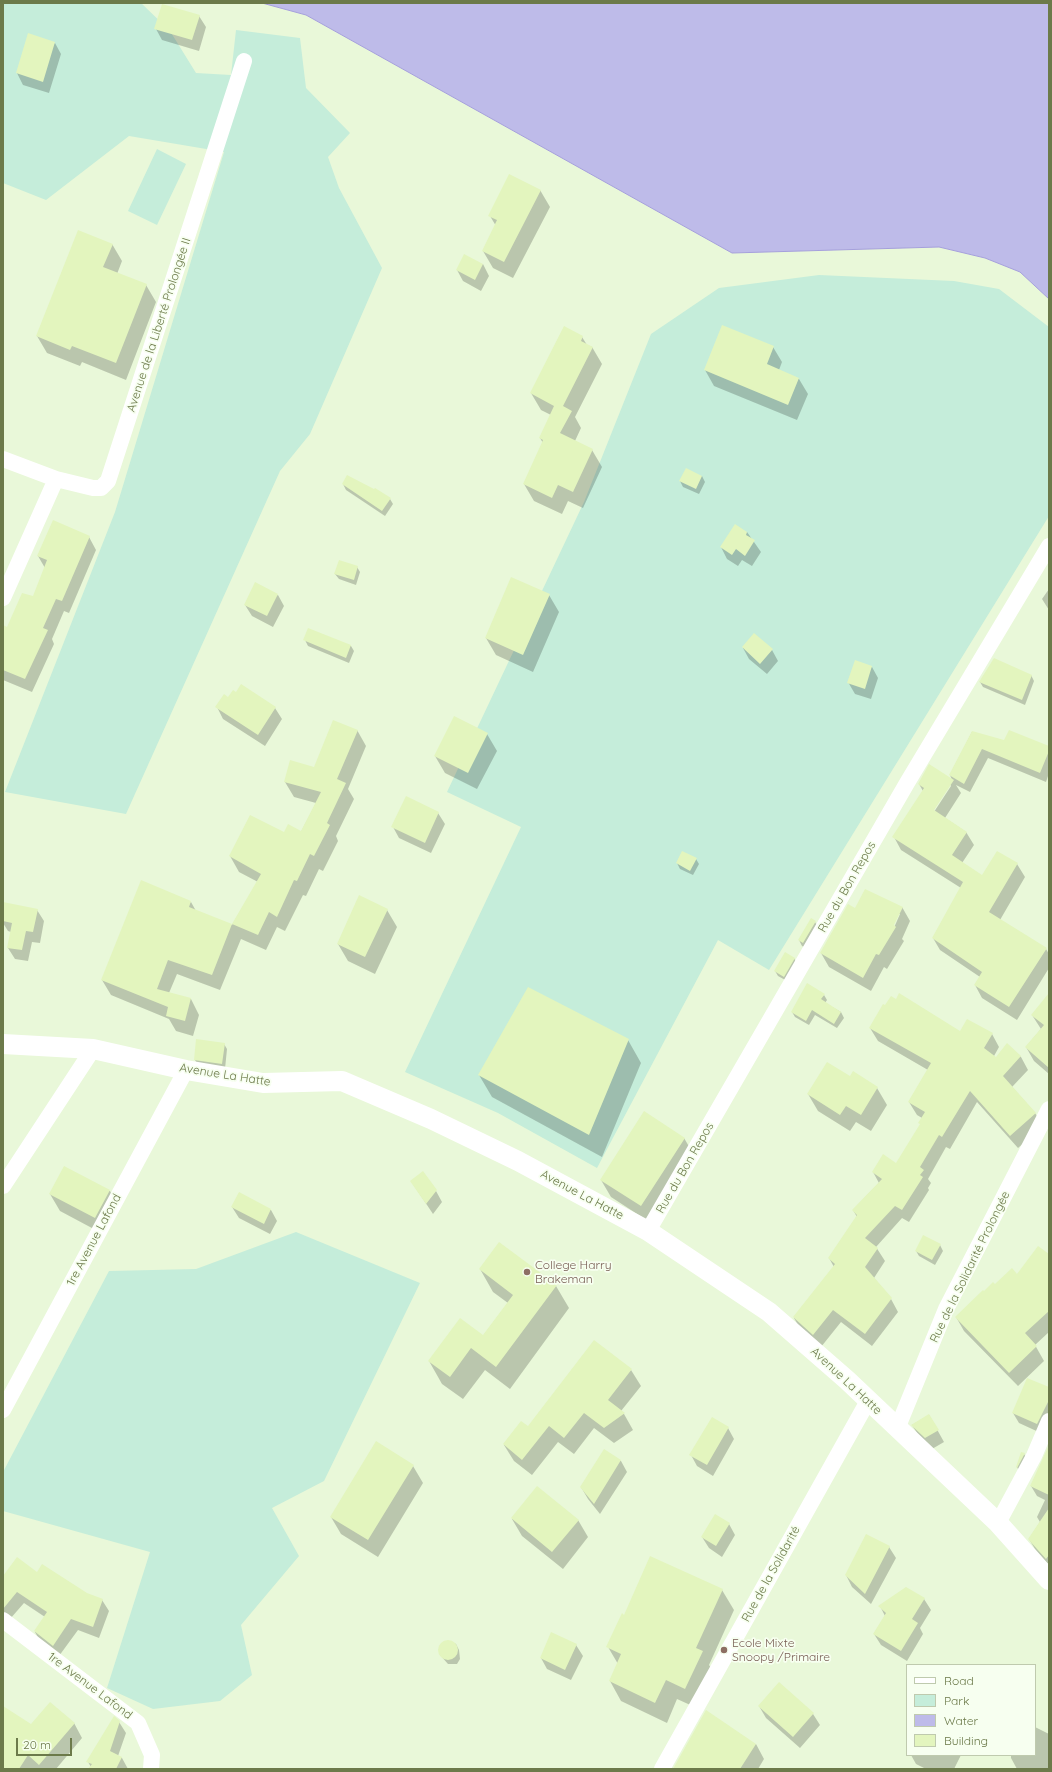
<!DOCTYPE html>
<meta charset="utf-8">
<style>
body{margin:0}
#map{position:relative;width:1052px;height:1772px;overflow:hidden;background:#f2fee8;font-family:Quicksand,sans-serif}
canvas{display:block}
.frame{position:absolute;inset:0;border:4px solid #6c7a4a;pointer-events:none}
.legend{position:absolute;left:906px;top:1664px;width:130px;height:92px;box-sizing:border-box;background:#f7fff0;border:1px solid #bfcaae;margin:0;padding:5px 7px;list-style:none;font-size:12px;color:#6c7a4a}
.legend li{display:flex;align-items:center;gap:8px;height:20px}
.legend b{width:20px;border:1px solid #bfcaae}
.scale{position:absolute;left:16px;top:1738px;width:56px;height:18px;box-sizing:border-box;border:2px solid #6c7a4a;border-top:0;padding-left:5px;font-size:12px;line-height:14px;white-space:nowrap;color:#6c7a4a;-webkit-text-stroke:3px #f7fff0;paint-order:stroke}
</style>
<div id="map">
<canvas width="1052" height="1772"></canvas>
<div class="frame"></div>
<ul class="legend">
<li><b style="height:5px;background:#fff"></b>Road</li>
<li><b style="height:11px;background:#c5edda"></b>Park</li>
<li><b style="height:11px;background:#bebbe9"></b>Water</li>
<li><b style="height:11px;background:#e3f5be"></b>Building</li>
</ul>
<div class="scale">20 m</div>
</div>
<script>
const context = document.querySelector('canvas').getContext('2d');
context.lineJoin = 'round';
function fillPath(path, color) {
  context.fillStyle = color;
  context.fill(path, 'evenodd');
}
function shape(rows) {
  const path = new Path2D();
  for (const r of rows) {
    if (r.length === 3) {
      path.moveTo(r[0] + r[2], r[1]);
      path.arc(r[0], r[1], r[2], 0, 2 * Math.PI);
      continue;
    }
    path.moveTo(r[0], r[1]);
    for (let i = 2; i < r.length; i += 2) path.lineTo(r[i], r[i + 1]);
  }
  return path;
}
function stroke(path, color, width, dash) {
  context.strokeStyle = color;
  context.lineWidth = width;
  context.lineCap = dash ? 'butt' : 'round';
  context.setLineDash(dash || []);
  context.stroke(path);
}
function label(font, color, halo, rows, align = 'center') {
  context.font = font + ' Quicksand,sans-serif';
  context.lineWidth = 3.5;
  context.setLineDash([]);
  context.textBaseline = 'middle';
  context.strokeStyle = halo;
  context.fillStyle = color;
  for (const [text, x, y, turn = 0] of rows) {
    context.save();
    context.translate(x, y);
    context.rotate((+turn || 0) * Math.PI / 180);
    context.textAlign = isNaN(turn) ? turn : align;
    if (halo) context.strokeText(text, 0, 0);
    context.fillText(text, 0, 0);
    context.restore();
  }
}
fillPath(shape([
 [3,3,262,3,306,15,732,253,939,247,985,258,1020,272,1049,299,1049,1769,3,1769],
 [907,1665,1035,1665,1035,1755,907,1755]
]), '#e9f8d9');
fillPath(shape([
 [3,3,141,3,170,31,196,73,231,75,236,30,300,38,306,88,350,133,328,157,339,188,382,268,310,434,280,471,126,814,5,792,115,512,224,152,129,136,46,200,3,183],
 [157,149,186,164,157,225,128,211],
 [819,275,954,281,999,289,1049,327,1049,516,769,970,718,940,597,1168,498,1113,405,1072,521,827,447,792,584,502,651,334,719,288],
 [296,1232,420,1283,324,1481,272,1508,299,1556,241,1625,252,1675,220,1701,153,1709,107,1688,150,1552,3,1511,3,1472,109,1271,196,1269]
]), '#c5edda');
const water = shape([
 [262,3,1049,3,1049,299,1020,272,985,258,939,247,732,253,306,15,262,3]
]);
fillPath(water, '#bebbe9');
stroke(water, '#a5a0db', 1);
fillPath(shape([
 [199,16,206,27,199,51,162,40,156,29],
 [55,43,61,54,49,93,23,85,17,73],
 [540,190,550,207,513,278,493,268,483,251,496,226,490,216],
 [112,244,122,261,117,274,146,285,156,302,126,380,82,362,80,366,47,353,37,336],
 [483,264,489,276,481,291,463,281,457,270],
 [582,337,587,345,592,347,602,364,575,417,581,428,575,441,592,450,602,467,583,508,568,501,562,514,534,501,524,484,543,443,540,438,551,415,541,410,531,393],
 [773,347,782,362,779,370,799,379,808,394,797,420,714,386,705,370],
 [702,476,705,482,699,494,683,487,680,481],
 [343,484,390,499,393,504,385,516,346,490],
 [747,532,761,552,752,566,742,560,738,566,727,559,721,547],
 [89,537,96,550,69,613,64,611,52,639,54,644,32,692,3,680,3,649,34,597,45,568,38,556],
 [357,567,360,572,356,585,339,579,335,574],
 [1049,589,1049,610,1042,599],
 [278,595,284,606,273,627,252,616,245,605],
 [549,595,559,612,533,672,496,655,486,638],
 [305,640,351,646,354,651,349,663,308,646],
 [743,648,772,650,778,661,767,674,749,659],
 [872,667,878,678,871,699,855,694,848,682],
 [1031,675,1034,681,1025,705,983,687,980,682],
 [228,698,275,708,282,719,265,746,223,719,217,707],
 [357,730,366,746,348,789,354,799,336,836,338,841,323,871,319,869,306,896,303,895,285,931,277,927,266,950,241,939,220,990,177,974,169,993,191,999,199,1015,193,1036,176,1031,169,1019,111,995,102,980,191,902,196,911,232,925,258,882,239,872,230,856,284,833,301,832,316,803,294,797,285,782,314,768],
 [972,732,1005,741,1049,747,1049,773,1046,782,988,758,970,792,956,785,961,793,945,818,966,832,974,845,962,863,983,877,1017,864,1025,877,1000,920,1046,949,1049,954,1049,968,1017,1020,982,998,975,985,980,977,940,950,933,938,961,888,901,850,894,837,923,791,919,784,952,780,950,775],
 [950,784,951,786,932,815,931,814],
 [487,734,497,751,477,789,445,773,435,756],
 [438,813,445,824,431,853,399,838,393,827],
 [696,859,699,864,693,875,680,869,677,863],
 [902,907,910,921,902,939,904,941,887,969,884,967,871,991,829,967,821,953,856,910],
 [898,914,900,914,893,930,891,929],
 [37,910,44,921,40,943,32,942,28,961,15,959,8,948,11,932,8,931,3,923,3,911],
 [387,910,397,927,375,974,348,961,338,944],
 [815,922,818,927,806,948,802,946,799,940],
 [794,958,797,964,787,981,778,976,775,971],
 [824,995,827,1000,825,1003,841,1012,844,1018,837,1028,815,1015,809,1025,795,1017,792,1012],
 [1049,995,1049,1074,1034,1061,1026,1047,1041,1029,1032,1015],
 [870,1028,992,1034,999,1047,994,1056,996,1058,1007,1045,1021,1057,1028,1070,1012,1087,1035,1113,1043,1126,1018,1148,977,1102,950,1149,946,1147,928,1179,931,1183,928,1188,929,1190,909,1222,902,1218,876,1247,885,1261,874,1278,891,1299,898,1312,872,1346,841,1322,821,1347,801,1330,794,1318,834,1267,829,1258,857,1217,853,1210,879,1183,873,1172,897,1165,921,1125,922,1118,917,1115,909,1102,928,1070,878,1041],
 [628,1040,641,1063,602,1157,492,1097,479,1075],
 [224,1044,227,1049,225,1069,198,1065,195,1060],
 [877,1088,887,1105,871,1131,856,1122,850,1131,818,1111,808,1094],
 [684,1138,694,1155,651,1223,611,1197,601,1180],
 [411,1181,436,1191,442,1202,433,1214],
 [110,1191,119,1208,105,1235,60,1211,50,1194],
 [232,1207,271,1210,277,1221,270,1234,239,1218],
 [940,1245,943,1251,935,1265,919,1256,916,1251],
 [1049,1257,1049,1332,1035,1345,1044,1361,1018,1386,964,1331,956,1317,984,1292],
 [480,1269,556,1286,569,1308,510,1389,485,1370,463,1399,442,1384,429,1361,483,1336,508,1303,493,1292],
 [631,1370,641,1386,621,1411,624,1414,633,1430,614,1443,594,1428,574,1454,558,1442,532,1475,514,1461,504,1445,528,1428],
 [1049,1389,1049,1424,1043,1434,1019,1423,1013,1413],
 [929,1415,944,1442,932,1449,919,1436,912,1425],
 [728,1428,734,1439,713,1476,697,1466,691,1455],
 [1049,1448,1049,1565,1035,1549,1029,1539,1040,1522,1037,1517,1045,1500,1037,1496,1031,1486],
 [604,1451,621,1461,627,1472,600,1514,588,1499,581,1487],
 [1024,1454,1027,1459,1020,1473,1017,1467],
 [413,1466,423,1483,378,1557,341,1534,331,1517],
 [512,1519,578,1520,588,1537,563,1569,522,1536],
 [729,1524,735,1535,722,1557,709,1548,702,1537],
 [889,1547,896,1558,871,1604,852,1587,846,1575],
 [37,1573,102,1600,109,1611,99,1638,78,1630,59,1656,41,1643,35,1632,45,1617,24,1603,10,1619,3,1613,3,1577],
 [722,1590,734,1610,709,1665,714,1672,697,1708,677,1699,667,1723,621,1701,610,1681,618,1664,608,1647,624,1616],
 [924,1599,931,1610,920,1628,923,1634,907,1661,881,1645,874,1634,885,1616,880,1606],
 [450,1641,456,1644,459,1650,460,1659,457,1664,448,1664,440,1655,440,1646,444,1642],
 [576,1645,583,1656,571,1680,547,1669,541,1658],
 [759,1706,813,1714,820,1725,800,1748,766,1718],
 [3,1708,31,1725,74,1723,82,1738,56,1769,3,1769],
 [119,1722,126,1733,118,1756,122,1758,128,1769,90,1769,91,1767,88,1762],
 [1035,1727,1049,1734,1049,1769,1017,1769,1011,1758,1011,1755,1035,1755],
 [756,1744,764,1759,758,1769,674,1769],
 [911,1755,961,1755,954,1769,926,1769,916,1764]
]), '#0003');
fillPath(shape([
 [162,4,200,15,192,40,154,29],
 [28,33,55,42,43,82,16,73],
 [509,174,541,190,504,262,482,251,497,220,488,216],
 [78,230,113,244,103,267,147,284,116,363,72,346,70,350,36,336],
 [464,254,483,264,475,280,456,270],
 [722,325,774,346,767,364,799,378,788,405,704,370],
 [564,326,583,336,581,341,593,347,563,406,572,411,560,433,593,449,573,492,558,485,552,498,523,484,543,440,539,438,554,406,530,393],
 [686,468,702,476,696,489,679,481],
 [347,475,374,489,375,488,391,498,382,511,342,484],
 [53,520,90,536,62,601,56,599,43,628,48,630,25,679,3,670,3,625,7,627,22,593,33,596,47,560,37,556],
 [735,524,747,532,746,535,755,540,745,556,736,549,732,555,720,547],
 [339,560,358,566,354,580,334,574],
 [511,577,550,594,523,655,485,638],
 [255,582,278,594,267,616,244,605],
 [308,628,351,645,346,658,303,640],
 [754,633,773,649,760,664,742,647],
 [994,658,1032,675,1022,700,979,682],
 [855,660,872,666,865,689,847,683],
 [241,684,276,707,258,735,215,707,224,694,228,697,233,690,236,692],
 [454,716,488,733,468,773,434,756],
 [333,720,358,730,337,779,346,783,327,823,330,825,314,856,310,854,297,881,294,880,277,917,269,912,258,935,232,924,212,975,168,960,157,989,191,998,185,1021,166,1016,168,1007,101,980,141,880,191,901,189,907,232,924,261,874,229,856,250,815,284,832,288,824,301,831,321,792,284,782,290,760,314,767],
 [1009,730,1049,746,1049,751,1040,773,982,749,964,784,949,775,972,731,1004,740],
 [929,764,954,780,934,810,967,832,952,855,982,875,997,851,1018,863,989,912,1047,948,1009,1007,974,985,982,972,932,938,963,882,892,837,924,788,918,784],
 [406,796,439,812,425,843,391,827],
 [682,851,697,858,690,871,676,863],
 [865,889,903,907,894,925,896,927,879,955,876,954,863,978,820,953,848,904,855,908],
 [359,895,388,909,365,957,337,944],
 [3,902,38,909,33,932,26,931,22,950,7,948,12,923,3,921],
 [811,918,816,921,803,943,798,940],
 [785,952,795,958,784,977,774,971],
 [807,983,825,994,821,999,841,1012,834,1024,812,1010,806,1021,791,1012],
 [528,987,629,1039,589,1135,478,1075],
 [899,993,960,1031,967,1019,993,1033,984,1048,996,1057,1007,1043,1021,1056,1003,1076,1036,1113,1010,1136,970,1091,942,1137,939,1135,920,1167,924,1170,920,1175,923,1177,902,1210,895,1206,865,1238,878,1248,865,1267,892,1298,865,1334,833,1310,813,1335,793,1317,835,1264,828,1258,857,1215,852,1210,882,1179,872,1172,883,1154,896,1163,920,1124,918,1123,925,1112,908,1102,931,1063,869,1028,883,1004,885,1005,891,996,896,999],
 [1049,993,1049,1068,1025,1047,1044,1025,1031,1015],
 [196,1039,225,1043,222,1064,194,1060],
 [827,1062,850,1076,853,1071,878,1087,861,1115,846,1106,840,1115,807,1094],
 [644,1111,685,1138,641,1206,600,1180],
 [64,1166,110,1190,95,1218,49,1194],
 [423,1171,437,1190,426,1204,410,1181],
 [239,1192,271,1209,264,1224,231,1207],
 [923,1235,941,1244,932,1260,915,1251],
 [499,1242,557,1285,496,1367,471,1348,450,1377,428,1361,460,1318,483,1335,513,1295,479,1269],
 [1038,1246,1049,1254,1049,1311,1025,1333,1037,1346,1009,1373,955,1317,983,1290,984,1291,993,1282,995,1284,1012,1268,1017,1274],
 [594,1340,632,1369,608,1400,625,1413,604,1428,584,1413,564,1438,549,1426,522,1460,503,1444,521,1421,528,1426],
 [1027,1378,1049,1387,1049,1400,1037,1424,1012,1413],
 [929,1414,939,1430,925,1438,911,1425],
 [712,1417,729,1427,707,1465,689,1455],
 [376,1441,414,1465,368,1540,330,1517],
 [1049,1445,1049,1495,1030,1486],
 [604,1449,621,1460,594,1504,580,1487],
 [1021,1452,1025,1453,1017,1468,1016,1467],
 [537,1486,579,1520,552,1552,511,1518],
 [1049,1508,1049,1555,1046,1559,1028,1539],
 [715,1514,730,1523,716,1546,701,1537],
 [866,1534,890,1546,865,1594,845,1575],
 [650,1556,723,1589,696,1648,703,1651,685,1689,666,1680,655,1703,609,1681,621,1654,606,1647,622,1613,624,1615],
 [17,1557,37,1572,42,1564,87,1593,103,1599,93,1627,71,1619,53,1646,34,1631,47,1612,17,1592,3,1609,3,1576],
 [906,1587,925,1598,912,1619,918,1623,901,1651,873,1634,886,1613,878,1606],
 [551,1632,577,1644,565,1670,540,1658],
 [448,1650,10],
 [779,1682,814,1713,793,1737,758,1706],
 [50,1702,75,1723,39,1765,28,1755,19,1769,3,1769,3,1706,31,1724],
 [706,1710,756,1744,740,1769,673,1769],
 [114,1716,120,1721,110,1751,122,1757,116,1769,88,1769,92,1764,86,1762]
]), '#e3f5be');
stroke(shape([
 [3,459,56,479,93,488,101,488,108,481,244,61],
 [3,598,56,479],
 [3,1186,93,1049],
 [648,1231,907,783,1049,546],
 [3,1410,186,1070],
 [897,1429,946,1309,1049,1109],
 [998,1523,1034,1456,1049,1421],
 [3,1620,138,1723,152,1755,151,1769],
 [662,1769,868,1401]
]), '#fff', 16);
stroke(shape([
 [3,1044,93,1049,186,1070,263,1083,342,1081,431,1119,518,1161,648,1231,769,1312,847,1380,998,1523,1049,1580]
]), '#fff', 20);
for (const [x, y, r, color] of [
 [527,1272,4,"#8d6e63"],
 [724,1650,4,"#8d6e63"]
]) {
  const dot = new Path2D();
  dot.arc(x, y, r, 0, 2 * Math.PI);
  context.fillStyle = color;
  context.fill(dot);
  stroke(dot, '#f7fff0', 1.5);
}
label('12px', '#6c7a4a', '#f7fff0', [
 ["Avenue de la Liberté Prolongée II",159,325,-72],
 ["Rue du Bon Repos",847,887,-60],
 ["Avenue La Hatte",225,1075,9],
 ["Rue du Bon Repos",685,1168,-60],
 ["Avenue La Hatte",582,1195,28],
 ["1re Avenue Lafond",94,1240,-62],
 ["Rue de la Solidarité Prolongée",970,1267,-64],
 ["Avenue La Hatte",846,1381,43],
 ["Rue de la Solidarité",771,1574,-61],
 ["1re Avenue Lafond",90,1686,37]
]);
label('12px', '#785e54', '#f7fff0', [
 ["College Harry",535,1265],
 ["Brakeman",535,1279],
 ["Ecole Mixte",732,1643],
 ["Snoopy /Primaire",732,1657]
], 'left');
</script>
